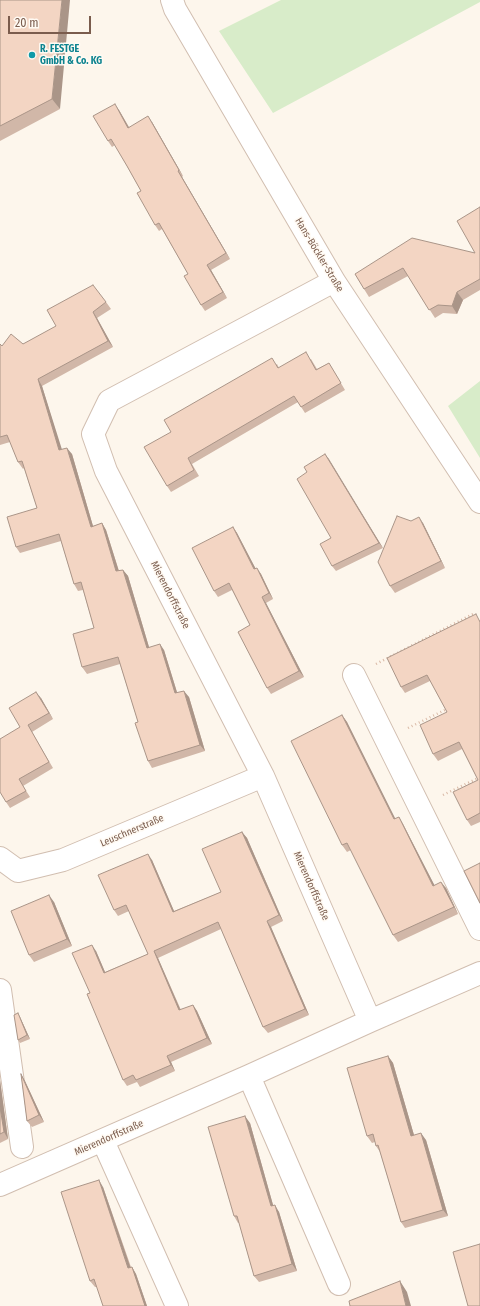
<!DOCTYPE html>
<meta charset="utf-8">
<style>
body{margin:0}
#map{position:relative;width:480px;height:1306px;overflow:hidden;background:#fdf6ec;font-family:"Fira Sans Condensed",sans-serif}
canvas{display:block}
.scale{position:absolute;left:8px;top:16px;width:83px;height:18px;box-sizing:border-box;border:2px solid #7a5c4d;border-top:0;padding-left:5px;font-size:12px;line-height:14px;white-space:nowrap;color:#7a5c4d;-webkit-text-stroke:3px #fffaf3;paint-order:stroke}
</style>
<div id="map">
<canvas width="480" height="1306"></canvas>
<div class="scale">20 m</div>
</div>
<script>
const context = document.querySelector('canvas').getContext('2d');
context.lineJoin = 'round';
function fillPath(path, color) {
  context.fillStyle = color;
  context.fill(path, 'evenodd');
}
function shape(rows) {
  const path = new Path2D();
  for (const r of rows) {
    path.moveTo(r[0], r[1]);
    for (let i = 2; i < r.length; i += 2) path.lineTo(r[i], r[i + 1]);
  }
  return path;
}
function stroke(path, color, width, dash) {
  context.strokeStyle = color;
  context.lineWidth = width;
  context.lineCap = dash ? 'butt' : 'round';
  context.setLineDash(dash || []);
  context.stroke(path);
}
function label(font, color, halo, rows, align = 'center') {
  context.font = font + ' "Fira Sans Condensed",sans-serif';
  context.lineWidth = 3;
  context.setLineDash([]);
  context.textBaseline = 'middle';
  context.strokeStyle = halo;
  context.fillStyle = color;
  for (const [text, x, y, turn = 0] of rows) {
    context.save();
    context.translate(x, y);
    context.rotate((+turn || 0) * Math.PI / 180);
    context.textAlign = isNaN(turn) ? turn : align;
    if (halo) context.strokeText(text, 0, 0);
    context.fillText(text, 0, 0);
    context.restore();
  }
}
fillPath(shape([
 [281,0,480,0,480,2,273,113,219,31],
 [480,381,480,458,448,406]
]), '#d8ecc9');
const minor = shape([
 [172,0,175,9,334,281,480,502],
 [334,281,109,401,93,434,106,471,263,776,370,1021],
 [354,675,480,929],
 [0,858,18,871,63,860,263,776],
 [0,990,22,1147],
 [249,1076,339,1284],
 [103,1141,177,1306],
 [0,1185,249,1076,370,1021,480,973]
]);
stroke(minor, '#d1beb0', 24);
stroke(shape([
 [376,664,473,614],
 [408,728,447,709],
 [443,795,480,777]
]), '#d9b8a5', 2.5, [1, 3]);
stroke(minor, '#fff', 22);
fillPath(shape([
 [0,0,60,109,0,141],
 [119,110,129,127,152,122,183,176,182,177,230,259,211,270,227,298,205,311,201,305,188,274,162,229,159,231,155,225,141,191,115,145,112,147,108,141],
 [480,207,480,290,463,300,457,314,443,313,435,318,408,276,369,297,364,289,355,274,475,253],
 [106,302,111,309,97,318,113,347,42,386,61,449,72,454,93,526,102,523,106,530,119,571,123,570,128,576,149,647,164,650,177,692,189,697,205,751,152,768,148,761,138,722,120,664,87,674,82,667,94,628,83,590,78,591,74,584,61,541,20,553,16,547,37,508,24,468,23,469,18,462,10,442,0,445,0,344,2,346,23,344],
 [311,359,317,369,329,363,345,390,305,413,298,402,192,464,199,476,171,492,167,486,171,432,277,364,279,368],
 [325,454,383,548,336,571,332,566,331,538,307,472],
 [411,521,423,523,445,568,395,593,390,586],
 [233,527,237,533,255,568,261,574,273,599,266,603,304,677,271,694,267,688,250,625,232,590,218,597,214,591],
 [480,620,480,822,471,826,467,820,478,780,462,749,438,761,433,754,447,712,430,681,405,693,401,687],
 [41,698,53,719,32,732,53,768,23,786,30,797,10,808,6,802,20,727],
 [342,715,347,722,395,819,399,817,403,824,434,885,446,888,458,914,398,942,393,935,351,850,347,852,342,845],
 [242,832,247,838,283,921,271,927,309,1015,268,1033,263,1027,221,929,158,958,181,1010,193,1005,197,1011,212,1044,171,1062,175,1071,140,1087,137,1082,127,1086,123,1080,90,993,96,951,105,972,148,954,129,911,118,916,114,910,152,860,174,911,221,892],
 [54,902,72,946,34,962,29,955],
 [20,1017,30,1039,20,1043,18,1040],
 [388,1056,393,1063,414,1135,426,1140,448,1216,405,1228,401,1222,380,1152,376,1146,375,1142,372,1143,367,1136],
 [21,1074,25,1081,44,1122,32,1127,27,1121],
 [0,1080,8,1139,0,1143],
 [250,1123,273,1205,279,1212,297,1271,259,1282,254,1276,239,1223,238,1223,234,1216],
 [103,1187,131,1267,132,1267,136,1274,147,1306,103,1306,97,1287,95,1287,90,1281]
]), '#d1b7a8');
fillPath(shape([
 [62,0,70,0,60,109,52,99],
 [115,104,119,110,132,133,128,128],
 [148,116,152,122,183,176,179,170],
 [178,171,182,177,230,259,226,253],
 [207,265,211,270,227,298,223,292],
 [457,292,463,300,457,314,452,306],
 [93,312,97,318,113,347,108,341],
 [38,379,42,386,64,456,59,450],
 [67,448,72,454,95,533,91,527],
 [325,454,329,459,383,548,379,543],
 [419,517,423,523,445,568,441,561],
 [102,523,106,530,121,578,116,571],
 [233,527,237,533,259,575,254,569],
 [257,568,261,574,273,599,269,593],
 [123,570,128,576,151,654,147,648],
 [262,597,266,603,304,677,299,671],
 [160,644,164,650,179,699,175,693],
 [184,691,189,697,205,751,200,745],
 [36,692,41,698,53,719,49,713],
 [342,715,347,722,399,826,394,819],
 [399,817,403,824,438,892,433,886],
 [242,832,247,838,283,921,279,915],
 [148,854,152,860,177,918,173,912],
 [441,882,446,888,458,914,454,907],
 [49,895,54,902,72,946,67,939],
 [267,921,271,927,309,1015,305,1009],
 [92,945,96,951,108,979,104,973],
 [154,951,158,958,183,1016,179,1010],
 [193,1005,197,1011,212,1044,207,1038],
 [18,1013,20,1017,30,1039,27,1035],
 [167,1056,171,1062,175,1071,171,1065],
 [388,1056,393,1063,416,1142,411,1136],
 [21,1074,25,1081,44,1122,39,1115],
 [0,1080,8,1139,4,1132,0,1107],
 [245,1116,250,1123,275,1212,271,1206],
 [421,1133,426,1140,448,1216,443,1210],
 [99,1180,103,1187,133,1275,128,1268],
 [275,1205,279,1212,297,1271,292,1264],
 [132,1267,136,1274,147,1306,145,1306],
 [400,1281,407,1292,411,1306,406,1306]
]), '#aa9588');
const building = shape([
 [0,0,62,0,52,99,0,126,0,0],
 [115,104,128,128,148,116,179,170,178,171,226,253,207,265,223,292,201,305,184,276,188,274,159,223,155,225,137,193,141,191,127,166,111,139,108,141,93,116,115,104],
 [480,207,480,279,457,292,452,306,438,305,429,310,403,268,364,289,355,274,412,238,475,253,457,221,480,207],
 [93,285,106,302,93,312,108,341,38,379,59,450,67,448,91,527,102,523,116,571,123,570,147,648,160,644,175,693,184,691,200,745,148,761,135,723,138,722,118,657,82,667,73,634,94,628,81,582,74,584,59,534,16,547,7,517,37,508,22,461,18,462,7,435,0,437,0,344,2,346,11,334,23,344,56,326,47,310,93,285],
 [306,352,316,370,329,363,341,383,301,407,294,396,188,458,194,470,167,486,144,447,171,432,164,420,272,358,278,368,306,352],
 [325,454,379,543,332,566,320,544,331,538,297,479,307,472,304,467,325,454],
 [397,516,411,521,419,517,441,561,390,586,378,562,397,516],
 [233,527,254,569,257,568,269,593,262,597,299,671,267,688,238,632,250,625,229,583,214,591,192,548,233,527],
 [476,614,480,622,480,813,467,820,453,792,478,780,459,742,433,754,420,725,447,712,427,675,401,687,387,658,476,614],
 [36,692,49,713,28,725,49,762,19,779,26,791,6,802,0,792,0,739,20,727,9,708,36,692],
 [342,715,394,819,399,817,433,886,441,882,454,907,393,935,347,843,342,845,291,741,342,715],
 [242,832,279,915,267,921,305,1009,263,1027,218,922,154,951,179,1010,193,1005,207,1038,167,1056,171,1065,136,1080,133,1075,123,1080,87,994,90,993,72,953,92,945,104,973,148,954,126,905,114,910,98,875,148,854,173,912,221,892,202,849,242,832],
 [480,863,480,903,464,871,480,863],
 [49,895,67,939,29,955,11,911,49,895],
 [18,1013,27,1035,18,1040,14,1015,18,1013],
 [388,1056,411,1136,421,1133,443,1210,401,1222,378,1145,376,1146,373,1134,367,1136,347,1068,388,1056],
 [21,1074,39,1115,27,1121,21,1074],
 [0,1107,4,1132,0,1134,0,1107],
 [245,1116,271,1206,275,1205,292,1264,254,1276,237,1216,234,1216,208,1127,245,1116],
 [99,1180,128,1268,132,1267,145,1306,103,1306,94,1279,90,1281,61,1192,99,1180],
 [480,1244,480,1306,468,1306,453,1252,480,1244],
 [400,1281,406,1306,350,1306,349,1301,400,1281]
]);
fillPath(building, '#f3d5c3');
stroke(building, '#aa9588', 1);
for (const [x, y, r, color] of [
 [32,55,4,"#0f9aa8"]
]) {
  const dot = new Path2D();
  dot.arc(x, y, r, 0, 2 * Math.PI);
  context.fillStyle = color;
  context.fill(dot);
  stroke(dot, '#fffaf3', 1.5);
}
label('bold 10px', '#0d838f', '#fffaf3', [
 ["R. FESTGE",40,49],
 ["GmbH & Co. KG",40,61]
], 'left');
label('10px', '#7a5c4d', '#fffaf3', [
 ["Hans-Böckler-Straße",319,255,59],
 ["Mierendorffstraße",170,595,63],
 ["Leuschnerstraße",132,831,-23],
 ["Mierendorffstraße",311,886,66],
 ["Mierendorffstraße",109,1138,-24]
]);
</script>
